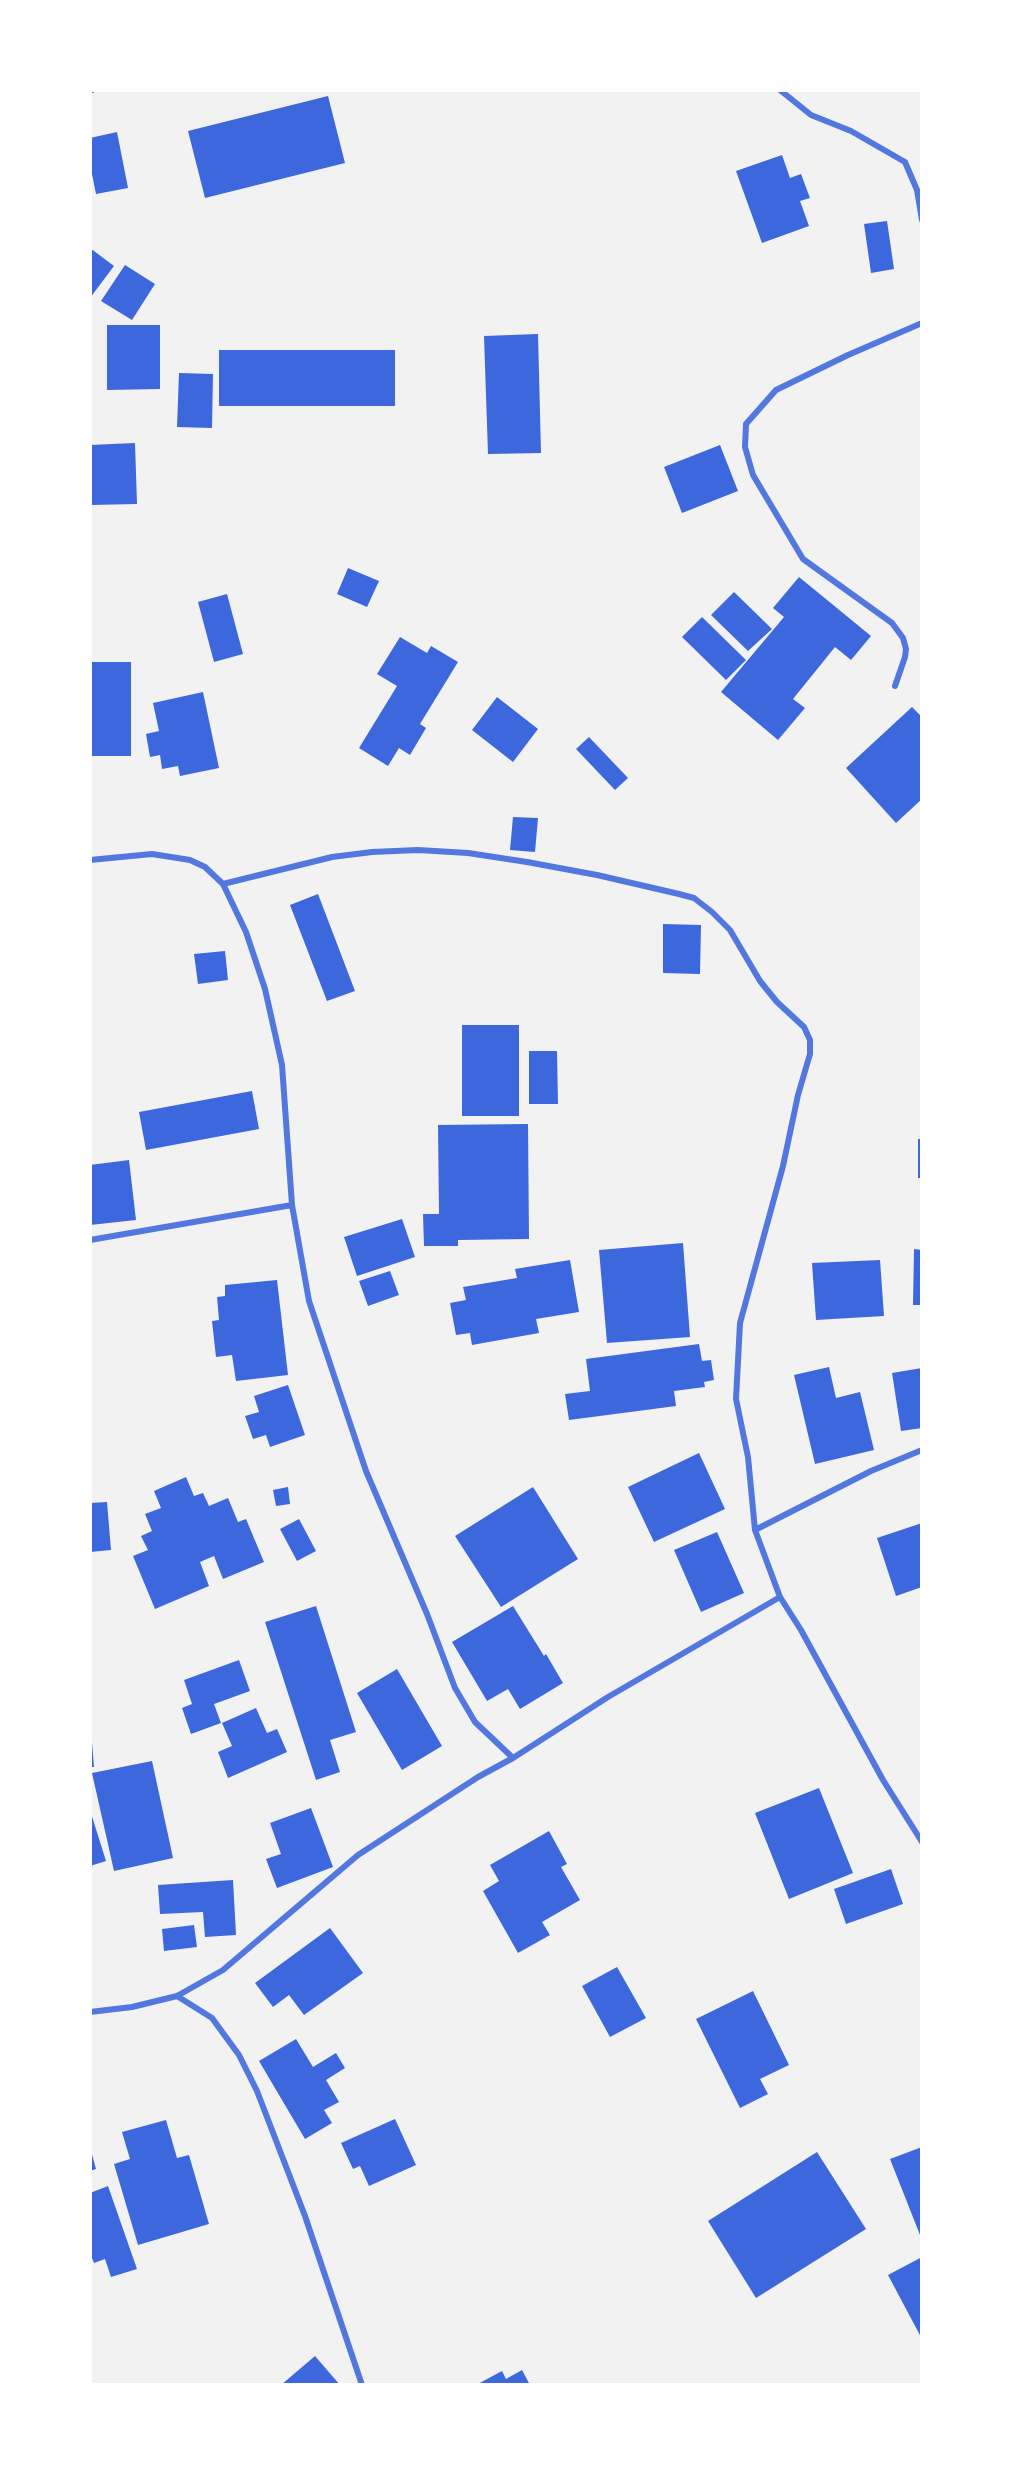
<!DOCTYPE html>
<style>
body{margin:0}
#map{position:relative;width:1012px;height:2475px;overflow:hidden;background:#f2f2f2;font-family:Barlow,sans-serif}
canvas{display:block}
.frame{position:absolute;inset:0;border:92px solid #fff;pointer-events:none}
</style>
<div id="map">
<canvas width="1012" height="2475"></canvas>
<div class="frame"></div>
</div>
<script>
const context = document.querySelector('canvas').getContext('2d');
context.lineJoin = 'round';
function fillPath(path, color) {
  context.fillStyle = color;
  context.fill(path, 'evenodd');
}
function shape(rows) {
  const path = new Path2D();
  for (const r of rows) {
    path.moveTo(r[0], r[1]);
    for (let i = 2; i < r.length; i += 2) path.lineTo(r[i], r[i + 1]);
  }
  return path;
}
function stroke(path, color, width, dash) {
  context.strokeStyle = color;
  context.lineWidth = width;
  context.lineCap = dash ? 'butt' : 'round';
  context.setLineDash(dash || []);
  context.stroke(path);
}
fillPath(shape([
 [328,96,345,163,205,198,188,131],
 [117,132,128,188,96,194,90,164,90,138],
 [782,155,790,178,801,174,810,198,800,201,809,226,762,243,736,171],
 [887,221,894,269,871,273,864,224],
 [90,248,114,266,90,298],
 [125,265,155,284,132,320,101,301],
 [107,325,160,325,160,389,107,390],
 [538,334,541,453,488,454,484,336],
 [219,350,395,350,395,406,219,406],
 [179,373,213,374,212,428,177,427],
 [135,443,137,504,90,505,90,445],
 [720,445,738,491,682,513,664,467],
 [348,568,379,581,367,607,337,594],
 [799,577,871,636,851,660,835,647,793,699,805,708,778,740,721,692,784,617,773,608],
 [734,592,772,629,748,651,711,615],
 [227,594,243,654,214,662,198,602],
 [702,617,746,660,726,680,682,637],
 [400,637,427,653,431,646,458,662,420,724,426,728,410,755,399,748,388,766,359,748,397,686,377,674],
 [90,662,131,662,131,756,90,756],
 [203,692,219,768,180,776,178,766,162,769,160,755,150,757,146,734,159,731,153,703],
 [497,697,538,729,513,762,472,730],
 [912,707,922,717,922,799,896,823,846,768],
 [589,737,628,778,615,790,576,749],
 [513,817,538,818,535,852,510,850],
 [318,894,355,991,327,1001,290,905],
 [663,924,701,925,700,974,663,973],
 [225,951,228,980,198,984,194,954],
 [462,1025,519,1025,519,1116,462,1116],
 [529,1051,557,1051,558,1104,529,1104],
 [252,1091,259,1129,146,1150,139,1112],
 [528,1124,529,1239,458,1240,458,1246,424,1246,423,1214,439,1214,438,1125],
 [918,1139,922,1139,922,1178,918,1178],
 [129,1160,136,1220,90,1225,90,1165],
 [402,1219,415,1257,357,1276,344,1237],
 [683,1243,690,1337,607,1343,599,1250],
 [914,1249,922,1250,922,1305,913,1305],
 [570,1260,579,1312,536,1319,539,1333,472,1345,470,1333,456,1335,450,1303,466,1300,463,1287,517,1278,515,1269],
 [880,1260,884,1316,816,1320,812,1263],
 [390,1271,399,1295,368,1306,359,1281],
 [277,1280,288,1375,236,1381,232,1355,216,1357,212,1321,219,1320,217,1297,225,1296,225,1285],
 [699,1344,702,1361,711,1360,714,1380,704,1382,705,1387,674,1391,676,1406,569,1420,565,1394,590,1391,586,1359],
 [829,1367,836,1398,860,1392,874,1450,815,1464,794,1375],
 [922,1368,922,1428,901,1431,892,1373],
 [288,1385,305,1435,270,1447,266,1435,253,1439,245,1416,259,1412,254,1396],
 [699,1453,725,1509,654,1542,628,1487],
 [186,1477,194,1496,203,1493,209,1506,228,1498,238,1522,246,1519,264,1562,223,1579,214,1556,200,1562,209,1586,155,1609,133,1556,148,1550,141,1536,152,1531,145,1514,161,1508,154,1491],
 [288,1487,290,1504,276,1506,273,1490],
 [533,1487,578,1559,501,1607,455,1536],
 [107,1502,111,1550,90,1552,90,1503],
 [299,1519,316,1551,297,1561,280,1529],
 [922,1523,922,1587,896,1596,877,1538],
 [717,1532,744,1593,701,1612,674,1550],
 [316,1606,356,1732,330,1740,340,1772,316,1780,265,1622],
 [513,1606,544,1656,546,1654,563,1683,520,1709,508,1689,487,1701,452,1642],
 [239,1660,250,1691,214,1704,221,1723,191,1734,182,1708,192,1704,184,1680],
 [397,1669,442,1746,402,1770,357,1693],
 [256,1708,267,1733,277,1729,287,1752,228,1778,218,1752,232,1746,222,1723],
 [90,1742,92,1742,94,1767,90,1767],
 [152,1761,173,1858,114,1871,92,1773],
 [819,1788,853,1873,789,1899,755,1813],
 [311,1808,333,1867,277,1888,266,1859,281,1854,270,1823],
 [90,1810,106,1861,90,1866],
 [549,1831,567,1864,561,1867,580,1900,542,1922,550,1935,518,1953,483,1891,499,1881,490,1865],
 [891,1869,903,1904,846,1924,834,1889],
 [233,1880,236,1935,205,1937,203,1912,160,1914,158,1885],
 [194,1925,197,1947,164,1951,162,1929],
 [330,1928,363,1973,304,2015,289,1995,273,2007,255,1983],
 [617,1967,646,2018,610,2037,582,1986],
 [753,1991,789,2065,760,2079,768,2094,740,2108,696,2019],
 [296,2039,313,2067,336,2053,345,2068,326,2080,339,2102,324,2110,332,2123,305,2139,259,2061],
 [395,2119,416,2165,369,2186,360,2166,353,2169,341,2143],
 [166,2120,177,2158,189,2155,209,2224,138,2245,114,2164,130,2159,122,2132],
 [90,2147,96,2169,90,2171],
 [922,2147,922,2240,890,2159],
 [817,2152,866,2229,756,2298,708,2221],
 [108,2186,137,2269,111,2277,105,2259,94,2263,90,2253,90,2218,92,2217,90,2193],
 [922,2257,922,2339,888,2275],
 [315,2356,340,2385,281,2385],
 [522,2370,530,2385,476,2385,502,2371,506,2379]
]), '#3d67dc');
stroke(shape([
 [780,90,811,115,851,131,905,162,917,190,922,220],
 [90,91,92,90],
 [895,686,905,657,906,649,903,638,892,623,803,559,753,475,745,447,746,424,776,390,848,355,922,323],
 [90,860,152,854,190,860,205,867,223,884,246,932,265,989,282,1065,292,1205,309,1301,366,1471,427,1614,455,1688,475,1722,513,1758,608,1697,780,1597],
 [223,884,332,857,372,852,418,850,468,853,527,862,597,875,679,894,694,898,712,912,730,930,760,981,777,1002,804,1027,810,1040,810,1054,798,1095,783,1166,740,1323,736,1399,748,1457,755,1530,780,1597,801,1630,883,1780,922,1842],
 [90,1240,292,1205],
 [755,1530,871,1471,922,1450],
 [177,1996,212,2018,239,2055,257,2091,305,2216,362,2385],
 [90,2012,132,2007,177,1996,223,1970,358,1855,478,1777,513,1758]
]), '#5277de', 6);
</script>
